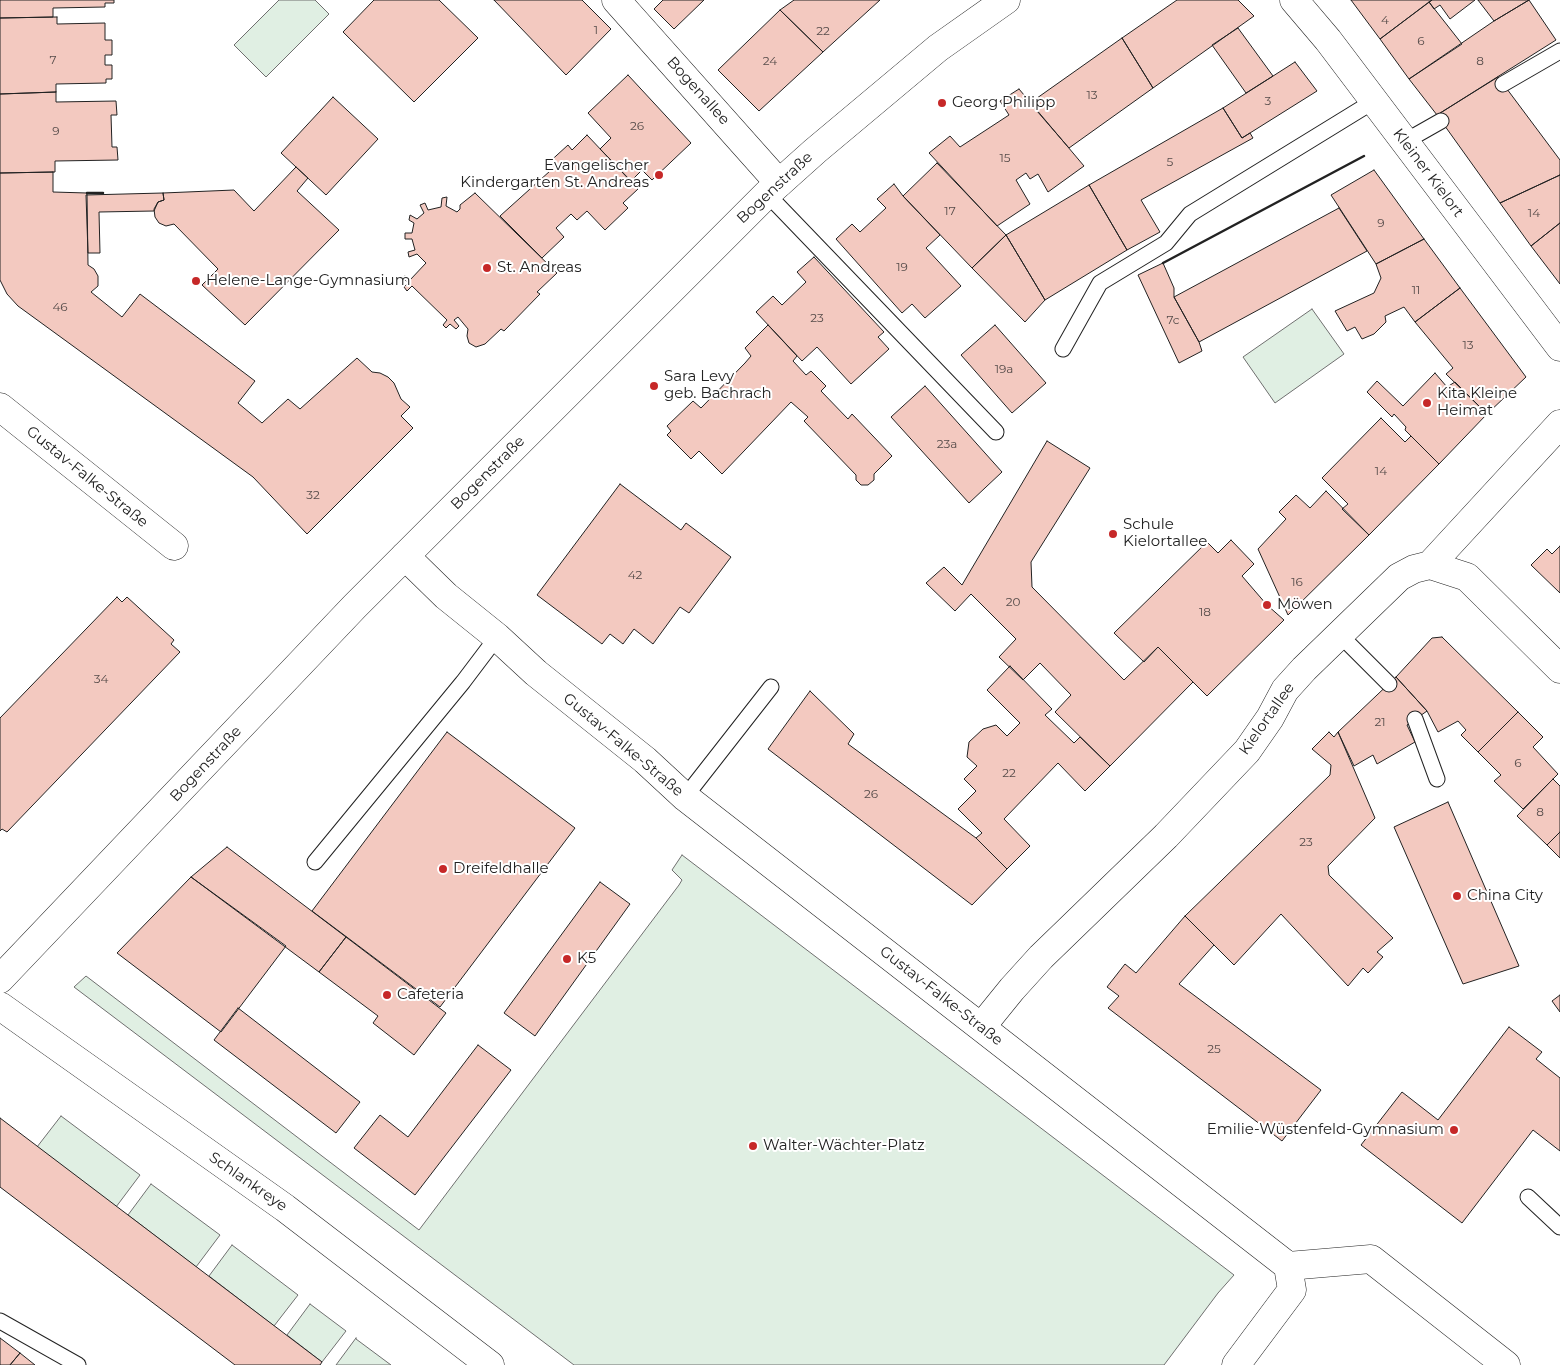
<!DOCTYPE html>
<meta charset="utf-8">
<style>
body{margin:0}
canvas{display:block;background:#fff}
</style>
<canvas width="1560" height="1365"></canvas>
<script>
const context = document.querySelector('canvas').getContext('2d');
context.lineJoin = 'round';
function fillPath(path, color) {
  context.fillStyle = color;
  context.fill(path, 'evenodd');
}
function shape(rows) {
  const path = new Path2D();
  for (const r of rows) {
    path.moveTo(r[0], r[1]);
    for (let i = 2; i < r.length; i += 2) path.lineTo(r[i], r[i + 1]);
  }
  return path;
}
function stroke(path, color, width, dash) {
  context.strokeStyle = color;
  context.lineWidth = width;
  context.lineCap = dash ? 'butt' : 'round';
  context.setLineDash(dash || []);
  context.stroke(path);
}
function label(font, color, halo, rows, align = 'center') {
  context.font = font + ' Montserrat,sans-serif';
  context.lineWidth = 4;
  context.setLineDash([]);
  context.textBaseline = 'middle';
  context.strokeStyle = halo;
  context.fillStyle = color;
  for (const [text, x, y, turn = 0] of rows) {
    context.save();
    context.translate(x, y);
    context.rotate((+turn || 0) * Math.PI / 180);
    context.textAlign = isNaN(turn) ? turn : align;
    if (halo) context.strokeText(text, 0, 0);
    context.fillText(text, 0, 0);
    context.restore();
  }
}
const green = shape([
 [279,0,315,0,329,14,266,77,234,45,279,0],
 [1312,309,1344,354,1275,403,1243,357,1312,309],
 [682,855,1234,1275,1218,1293,1164,1365,574,1365,74,987,86,976,419,1230,679,885,682,880,672,870,682,855],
 [61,1116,140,1175,116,1207,37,1147,61,1116],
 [151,1184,220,1235,196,1267,128,1215,151,1184],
 [232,1245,298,1295,274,1326,209,1276,232,1245],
 [310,1304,346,1331,322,1362,287,1335,310,1304],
 [356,1338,356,1339,391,1365,336,1365,356,1338]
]);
fillPath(green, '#e0efe3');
stroke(green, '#6f6f6f', 1);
const building = shape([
 [0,0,114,0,114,3,105,3,105,7,53,8,53,17,0,18,0,0],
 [374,0,439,0,478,38,414,102,343,32,374,0],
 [494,0,582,0,611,29,566,75,494,0],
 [663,0,704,0,674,29,654,9,663,0],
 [794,0,880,0,823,52,780,10,794,0],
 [1177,0,1238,0,1254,16,1153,88,1122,38,1177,0],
 [1351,0,1432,0,1380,39,1351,0],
 [1432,0,1475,0,1450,19,1440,5,1434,9,1429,2,1432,0],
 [1478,0,1529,0,1494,21,1478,0],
 [1529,0,1556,40,1437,115,1409,79,1494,21,1529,0],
 [1429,2,1462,44,1409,79,1380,39,1429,2],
 [780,10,823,52,759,111,718,70,780,10],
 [57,17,57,24,105,23,105,40,112,40,112,55,105,55,105,65,112,65,112,79,106,79,106,83,56,84,56,92,0,94,0,18,57,17],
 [1238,28,1273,76,1246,93,1212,45,1238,28],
 [1122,38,1153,88,1069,148,1030,103,1122,38],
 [1295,62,1317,91,1242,138,1223,108,1295,62],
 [628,75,691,143,652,180,642,170,631,181,600,149,611,138,588,113,628,75],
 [1498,77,1560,160,1560,175,1500,203,1437,115,1498,77],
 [1019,89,1084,166,1048,192,1038,174,1030,179,1026,173,1016,180,1030,204,997,226,929,153,950,136,960,147,1009,115,1000,101,1019,89],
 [56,92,56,102,116,101,117,115,111,115,112,147,117,147,118,160,55,161,55,172,0,173,0,94,56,92],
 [333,97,378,139,326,195,281,153,333,97],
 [1223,108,1242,138,1250,133,1253,138,1141,200,1160,232,1127,250,1089,185,1223,108],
 [587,135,638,189,623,203,628,208,605,230,587,211,577,220,571,214,556,228,564,237,542,258,500,216,550,171,545,166,568,145,572,150,587,135],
 [937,163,1006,235,972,268,903,196,937,163],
 [296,167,308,178,297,191,339,230,245,325,202,285,218,269,174,224,166,226,159,223,155,217,154,209,158,202,164,200,163,193,234,190,254,211,296,167],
 [1374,170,1424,239,1376,264,1331,195,1374,170],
 [53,172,53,192,87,193,88,265,94,269,98,276,98,286,91,292,122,317,140,294,255,381,238,403,262,423,288,399,300,409,357,358,372,372,380,373,388,377,394,383,401,399,410,407,401,416,413,428,307,534,253,477,18,306,7,294,0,280,0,173,53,172],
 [1560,175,1560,223,1531,246,1500,203,1560,175],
 [894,184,903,196,940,235,926,248,961,286,925,318,912,304,902,313,836,239,852,224,860,232,886,208,877,199,894,184],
 [1089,185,1127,250,1045,300,1006,235,1089,185],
 [163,193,164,200,158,202,154,211,99,212,100,253,88,253,86,195,163,193],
 [475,193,557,273,537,292,540,294,504,331,501,329,485,344,476,347,469,343,467,336,468,329,458,317,454,320,459,326,456,329,450,324,446,328,443,325,447,320,412,286,407,291,404,287,408,283,403,278,405,275,410,280,426,263,417,254,409,257,408,252,415,250,412,239,405,239,405,233,412,233,414,223,409,220,410,215,417,219,424,213,420,205,425,203,428,210,441,207,442,198,447,197,446,206,457,212,460,209,460,205,475,193],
 [1339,208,1367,251,1199,342,1174,297,1339,208],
 [1560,223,1560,284,1531,246,1560,223],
 [1006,235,1045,300,1025,322,972,268,1006,235],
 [1424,239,1460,288,1415,322,1404,307,1385,316,1386,322,1374,334,1362,339,1355,327,1347,331,1335,311,1374,293,1381,278,1376,264,1424,239],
 [814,257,884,332,878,337,889,349,851,384,817,347,802,361,756,312,773,296,782,305,806,282,797,272,814,257],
 [1163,263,1174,288,1174,297,1199,342,1202,351,1179,363,1138,275,1163,263],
 [1460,288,1526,377,1487,414,1446,374,1453,368,1415,322,1460,288],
 [768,325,797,356,793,361,806,375,811,371,826,386,821,391,848,419,852,414,892,456,874,474,874,480,868,485,861,485,856,480,856,475,804,421,808,417,791,402,722,474,699,451,691,459,667,435,671,431,667,426,693,401,701,408,745,363,751,356,745,348,768,325],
 [995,325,1046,383,1012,413,961,355,995,325],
 [1435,373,1447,387,1455,382,1487,414,1439,464,1405,430,1406,427,1394,414,1392,417,1367,392,1377,381,1403,406,1435,373],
 [925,386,1002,472,969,503,891,417,925,386],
 [1381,418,1405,442,1411,436,1439,464,1369,535,1342,509,1348,504,1322,478,1381,418],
 [1047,441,1090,468,1031,562,1032,587,1124,680,1158,647,1193,682,1110,766,1055,712,1071,695,1040,663,1023,680,999,657,1016,639,971,594,955,611,926,583,944,567,962,585,1047,441],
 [620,484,681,530,686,523,731,557,689,613,680,607,653,644,634,629,623,644,610,634,602,644,537,595,620,484],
 [1326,491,1369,535,1288,615,1258,549,1286,519,1279,512,1296,495,1310,508,1326,491],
 [1231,540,1254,564,1242,576,1267,605,1284,620,1207,696,1158,647,1144,662,1114,633,1207,542,1218,553,1231,540],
 [1560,546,1560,593,1531,565,1547,549,1552,554,1560,546],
 [117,597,122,602,127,597,174,640,171,644,180,652,7,832,2,829,0,831,0,718,117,597],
 [1442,637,1518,712,1478,752,1461,735,1466,730,1458,721,1438,732,1427,711,1396,677,1432,638,1442,637],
 [1010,666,1052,709,1045,715,1074,743,1080,737,1110,766,1085,791,1058,763,1004,819,1030,846,1007,869,976,838,982,833,958,809,976,791,964,779,977,766,967,757,969,742,983,729,996,725,1007,736,1020,723,987,690,1010,666],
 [1396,677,1427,711,1407,725,1415,742,1377,764,1373,755,1354,766,1338,732,1396,677],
 [810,691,854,734,848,744,976,838,1007,869,972,905,768,749,810,691],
 [1518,712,1543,737,1533,747,1558,774,1523,809,1494,781,1501,775,1478,752,1518,712],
 [447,732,575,828,440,1007,312,911,447,732],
 [1329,732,1334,737,1338,732,1375,818,1328,866,1329,875,1393,938,1377,952,1383,957,1368,973,1363,968,1348,986,1281,914,1234,965,1185,916,1330,775,1331,765,1312,749,1329,732],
 [1553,779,1560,786,1560,832,1547,845,1517,816,1553,779],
 [1448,802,1519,966,1463,984,1394,827,1448,802],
 [1560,832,1560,858,1547,845,1560,832],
 [227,847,346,937,319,972,191,877,227,847],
 [191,877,286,946,221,1032,117,953,191,877],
 [600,882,630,904,535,1036,504,1013,600,882],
 [1185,916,1214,945,1179,984,1321,1090,1282,1141,1108,1008,1119,996,1107,987,1125,964,1136,973,1185,916],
 [346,937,446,1013,414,1055,373,1023,378,1016,319,972,346,937],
 [1560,995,1560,1012,1552,1001,1560,995],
 [238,1008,360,1102,336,1133,214,1040,238,1008],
 [1509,1027,1542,1052,1536,1059,1560,1078,1560,1151,1533,1130,1462,1223,1361,1145,1402,1092,1438,1120,1509,1027],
 [478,1045,511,1070,415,1195,354,1148,380,1115,408,1137,478,1045],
 [0,1118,322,1362,320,1365,235,1365,0,1187,0,1118],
 [0,1338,20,1353,10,1365,0,1365,0,1338],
 [20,1353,35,1365,10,1365,20,1353]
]);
fillPath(building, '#f3c9c0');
stroke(building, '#222', 1);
const service = shape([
 [1503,84,1560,51],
 [1404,142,1441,121],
 [767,194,996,432],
 [1063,349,1100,283,1166,243,1190,214,1374,101],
 [1339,634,1389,684],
 [1415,719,1437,779],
 [685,797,771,687],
 [315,862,463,682,497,637],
 [1528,1197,1560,1227],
 [0,1321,78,1365]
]);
const minor = shape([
 [616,0,779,183],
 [1294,0,1328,40,1560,347],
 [0,407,174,546],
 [405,556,446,596,497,637,536,673,645,760,685,797,1288,1266,1371,1259,1506,1365],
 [1430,565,1467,577,1560,669],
 [982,1026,1012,989,1041,957,1166,836,1247,751,1270,718,1285,690,1304,669,1399,577,1414,569,1430,565,1560,424],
 [1236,1365,1292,1290,1288,1266]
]);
const tertiary = shape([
 [0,979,355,606,767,194,815,151,938,48,1006,0],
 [0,1006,285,1208,490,1365]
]);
stroke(service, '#222', 17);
stroke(minor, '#222', 29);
stroke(tertiary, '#222', 29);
stroke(service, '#fff', 15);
stroke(minor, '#fff', 28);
stroke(tertiary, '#fff', 28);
stroke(shape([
 [87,193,103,193],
 [1163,263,1364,156]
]), '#222', 2.5);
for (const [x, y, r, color] of [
 [942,103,5,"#c62828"],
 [659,175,5,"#c62828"],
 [487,268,5,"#c62828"],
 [196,281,5,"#c62828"],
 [654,386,5,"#c62828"],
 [1427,403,5,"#c62828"],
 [1113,534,5,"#c62828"],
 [1267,605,5,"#c62828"],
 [443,869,5,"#c62828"],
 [1457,896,5,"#c62828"],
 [567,959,5,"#c62828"],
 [387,995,5,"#c62828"],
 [1454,1130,5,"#c62828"],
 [753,1146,5,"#c62828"]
]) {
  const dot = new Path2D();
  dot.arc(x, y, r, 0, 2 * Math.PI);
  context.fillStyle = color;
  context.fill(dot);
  stroke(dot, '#fff', 2);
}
label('12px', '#564c4a', null, [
 ["4",1385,20],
 ["1",596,30],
 ["22",823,31],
 ["6",1421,41],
 ["7",53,60],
 ["24",770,61],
 ["8",1480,61],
 ["13",1092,95],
 ["3",1268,101],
 ["26",637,126],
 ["9",56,131],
 ["15",1005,158],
 ["5",1170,162],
 ["17",950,211],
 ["14",1534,213],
 ["9",1381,223],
 ["19",902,267],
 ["11",1416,290],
 ["46",60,307],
 ["23",817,318],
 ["7c",1173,320],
 ["13",1468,345],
 ["19a",1004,369],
 ["23a",947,444],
 ["14",1381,471],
 ["32",313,495],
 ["42",635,575],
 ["16",1297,582],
 ["20",1013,602],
 ["18",1205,612],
 ["34",101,679],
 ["21",1380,722],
 ["6",1518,763],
 ["22",1009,773],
 ["26",871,794],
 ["8",1540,812],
 ["23",1306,842],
 ["25",1214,1049]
]);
label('15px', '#222', '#fff', [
 ["Bogenallee",698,91,48],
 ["Kleiner Kielort",1428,173,53],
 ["Bogenstraße",775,188,-43],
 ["Bogenstraße",488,473,-45],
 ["Gustav-Falke-Straße",87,477,39],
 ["Kielortallee",1267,719,-55],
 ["Gustav-Falke-Straße",623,745,40],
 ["Bogenstraße",206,764,-47],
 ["Gustav-Falke-Straße",941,996,38],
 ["Schlankreye",248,1182,35]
]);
label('15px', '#222', '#fff', [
 ["Georg Philipp",952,103],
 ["Evangelischer",649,166,"right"],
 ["Kindergarten St. Andreas",649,183,"right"],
 ["St. Andreas",497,268],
 ["Helene-Lange-Gymnasium",206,281],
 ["Sara Levy",664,377],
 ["geb. Bachrach",664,394],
 ["Kita Kleine",1437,394],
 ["Heimat",1437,411],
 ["Schule",1123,525],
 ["Kielortallee",1123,542],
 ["Möwen",1277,605],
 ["Dreifeldhalle",453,869],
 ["China City",1467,896],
 ["K5",577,959],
 ["Cafeteria",397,995],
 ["Emilie-Wüstenfeld-Gymnasium",1444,1130,"right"],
 ["Walter-Wächter-Platz",763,1146]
], 'left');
</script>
